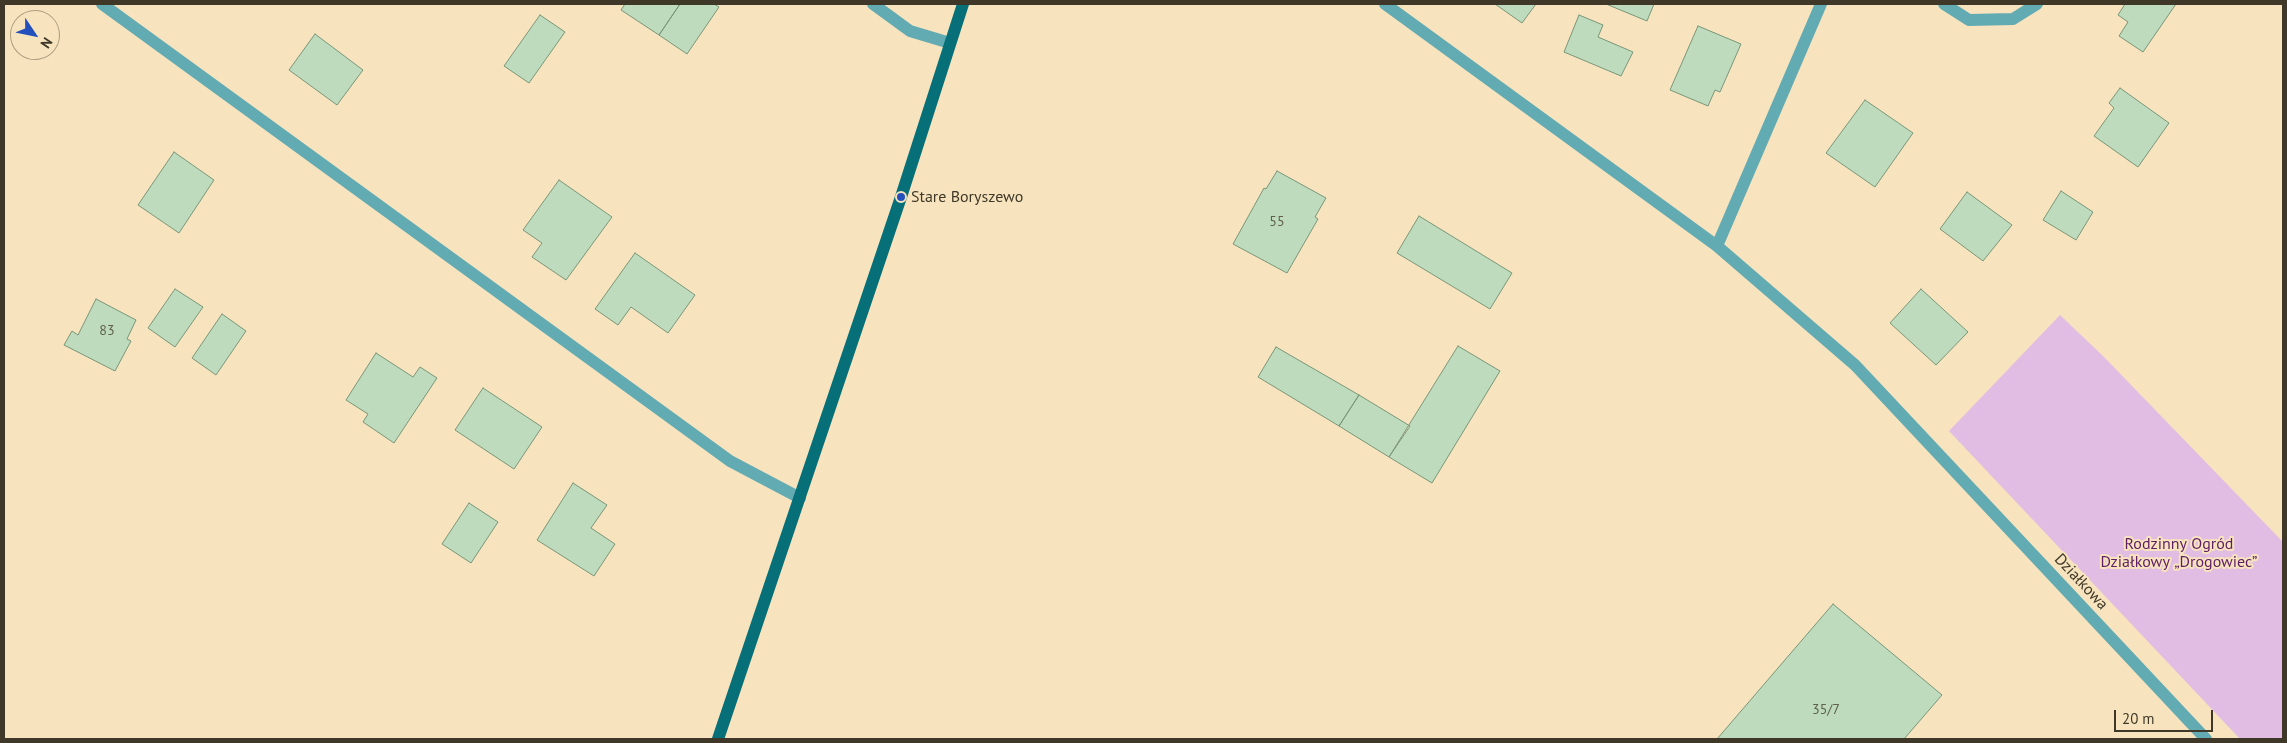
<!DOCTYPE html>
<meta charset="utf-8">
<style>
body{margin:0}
#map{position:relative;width:2287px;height:743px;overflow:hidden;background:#f7e4be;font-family:"PT Sans",sans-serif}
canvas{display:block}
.frame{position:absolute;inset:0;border:5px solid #3f3829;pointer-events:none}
.north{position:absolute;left:10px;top:10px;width:50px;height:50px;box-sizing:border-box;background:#f7e4be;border:1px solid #ad9f82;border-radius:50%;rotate:124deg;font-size:14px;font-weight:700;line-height:20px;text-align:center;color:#3f3829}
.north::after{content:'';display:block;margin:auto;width:18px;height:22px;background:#2450be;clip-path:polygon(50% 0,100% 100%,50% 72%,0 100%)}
.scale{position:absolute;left:2114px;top:710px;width:99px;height:22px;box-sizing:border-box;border:2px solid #3f3829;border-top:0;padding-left:6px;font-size:15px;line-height:18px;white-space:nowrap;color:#3f3829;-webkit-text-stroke:4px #f7e4be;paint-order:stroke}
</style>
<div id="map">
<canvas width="2287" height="743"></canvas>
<div class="frame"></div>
<div class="north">N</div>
<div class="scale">20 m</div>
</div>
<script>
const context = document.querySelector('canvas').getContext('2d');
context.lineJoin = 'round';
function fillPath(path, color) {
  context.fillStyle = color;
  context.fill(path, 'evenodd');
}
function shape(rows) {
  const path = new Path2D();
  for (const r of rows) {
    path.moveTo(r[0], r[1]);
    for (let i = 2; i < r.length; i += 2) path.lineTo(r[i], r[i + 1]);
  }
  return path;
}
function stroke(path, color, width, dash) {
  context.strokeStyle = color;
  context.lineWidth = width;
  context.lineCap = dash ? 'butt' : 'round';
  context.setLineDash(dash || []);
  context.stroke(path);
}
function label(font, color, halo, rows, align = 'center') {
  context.font = font + ' "PT Sans",sans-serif';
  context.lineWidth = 4;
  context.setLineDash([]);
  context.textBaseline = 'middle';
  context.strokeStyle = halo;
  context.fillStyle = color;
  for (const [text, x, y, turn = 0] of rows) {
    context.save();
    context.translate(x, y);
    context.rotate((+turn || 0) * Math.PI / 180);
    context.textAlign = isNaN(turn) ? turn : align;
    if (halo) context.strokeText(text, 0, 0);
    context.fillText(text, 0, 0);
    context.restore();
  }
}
fillPath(shape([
 [2060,315,2104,357,2283,542,2283,739,2240,739,1949,431]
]), '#e1bce3');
const building = shape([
 [625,4,680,4,659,35,621,10,625,4],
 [680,4,714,4,719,7,687,54,659,35,680,4],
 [1495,4,1536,4,1522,23,1495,4],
 [1606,4,1654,4,1647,21,1606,4],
 [2125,4,2176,4,2143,52,2119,36,2128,22,2118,15,2125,4],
 [540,15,565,32,529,83,504,66,540,15],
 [1579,15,1603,25,1598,37,1633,52,1621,76,1564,52,1579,15],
 [1698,26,1741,44,1720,92,1715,90,1708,106,1670,90,1698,26],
 [315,34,363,70,337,105,289,70,315,34],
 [2120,88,2169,123,2138,167,2094,136,2114,108,2109,103,2120,88],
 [1865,100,1913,133,1875,187,1826,153,1865,100],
 [174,152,214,180,179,233,138,205,174,152],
 [1277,171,1326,198,1315,217,1318,219,1287,273,1233,244,1264,188,1266,189,1277,171],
 [559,180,612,217,566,280,532,257,542,243,523,230,559,180],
 [2061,191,2093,212,2076,240,2043,220,2061,191],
 [1967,192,2012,225,1983,261,1940,229,1967,192],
 [1419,216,1512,273,1490,309,1397,253,1419,216],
 [635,253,695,295,668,333,631,307,618,325,595,309,635,253],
 [175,289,203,307,175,347,148,328,175,289],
 [1921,289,1968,332,1936,365,1890,323,1921,289],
 [96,299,136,320,127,339,131,341,115,371,64,345,72,331,78,335,96,299],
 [222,314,246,331,216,375,192,358,222,314],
 [1458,346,1500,371,1432,483,1389,457,1458,346],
 [1276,347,1359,395,1339,426,1258,377,1276,347],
 [376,353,413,377,420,367,437,378,394,443,363,422,368,414,346,400,376,353],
 [483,388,542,427,514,469,455,430,483,388],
 [1359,395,1410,426,1389,457,1339,426,1359,395],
 [573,483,607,505,591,528,615,544,594,576,537,540,573,483],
 [469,503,498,522,471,563,442,544,469,503],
 [1833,604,1942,695,1904,739,1717,739,1833,604]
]);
fillPath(building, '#bedcbd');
stroke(building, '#799578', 1);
stroke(shape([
 [102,4,730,461,800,498],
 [873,4,910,31,950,43],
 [1385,4,1717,246,1855,365,2206,739],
 [1944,4,1969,20,2013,19,2037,4],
 [1717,246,1821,4]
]), '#63abb3', 12);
stroke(shape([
 [718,739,901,197,963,4]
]), '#066f77', 12);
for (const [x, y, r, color] of [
 [901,197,5,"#2450be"]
]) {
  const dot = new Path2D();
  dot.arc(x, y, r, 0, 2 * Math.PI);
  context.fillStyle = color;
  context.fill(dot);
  stroke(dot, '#f7e4be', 2);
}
label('14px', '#5f614e', null, [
 ["55",1277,222],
 ["83",107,331],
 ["35/7",1826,710]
]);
label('16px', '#3f3829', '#f7e4be', [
 ["Stare Boryszewo",911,197]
], 'left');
label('16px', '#5f1d65', '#f7e4be', [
 ["Rodzinny Ogród",2179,544],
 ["Działkowy „Drogowiec”",2179,562]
]);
label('16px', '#3f3829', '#f7e4be', [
 ["Działkowa",2081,582,47]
]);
</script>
